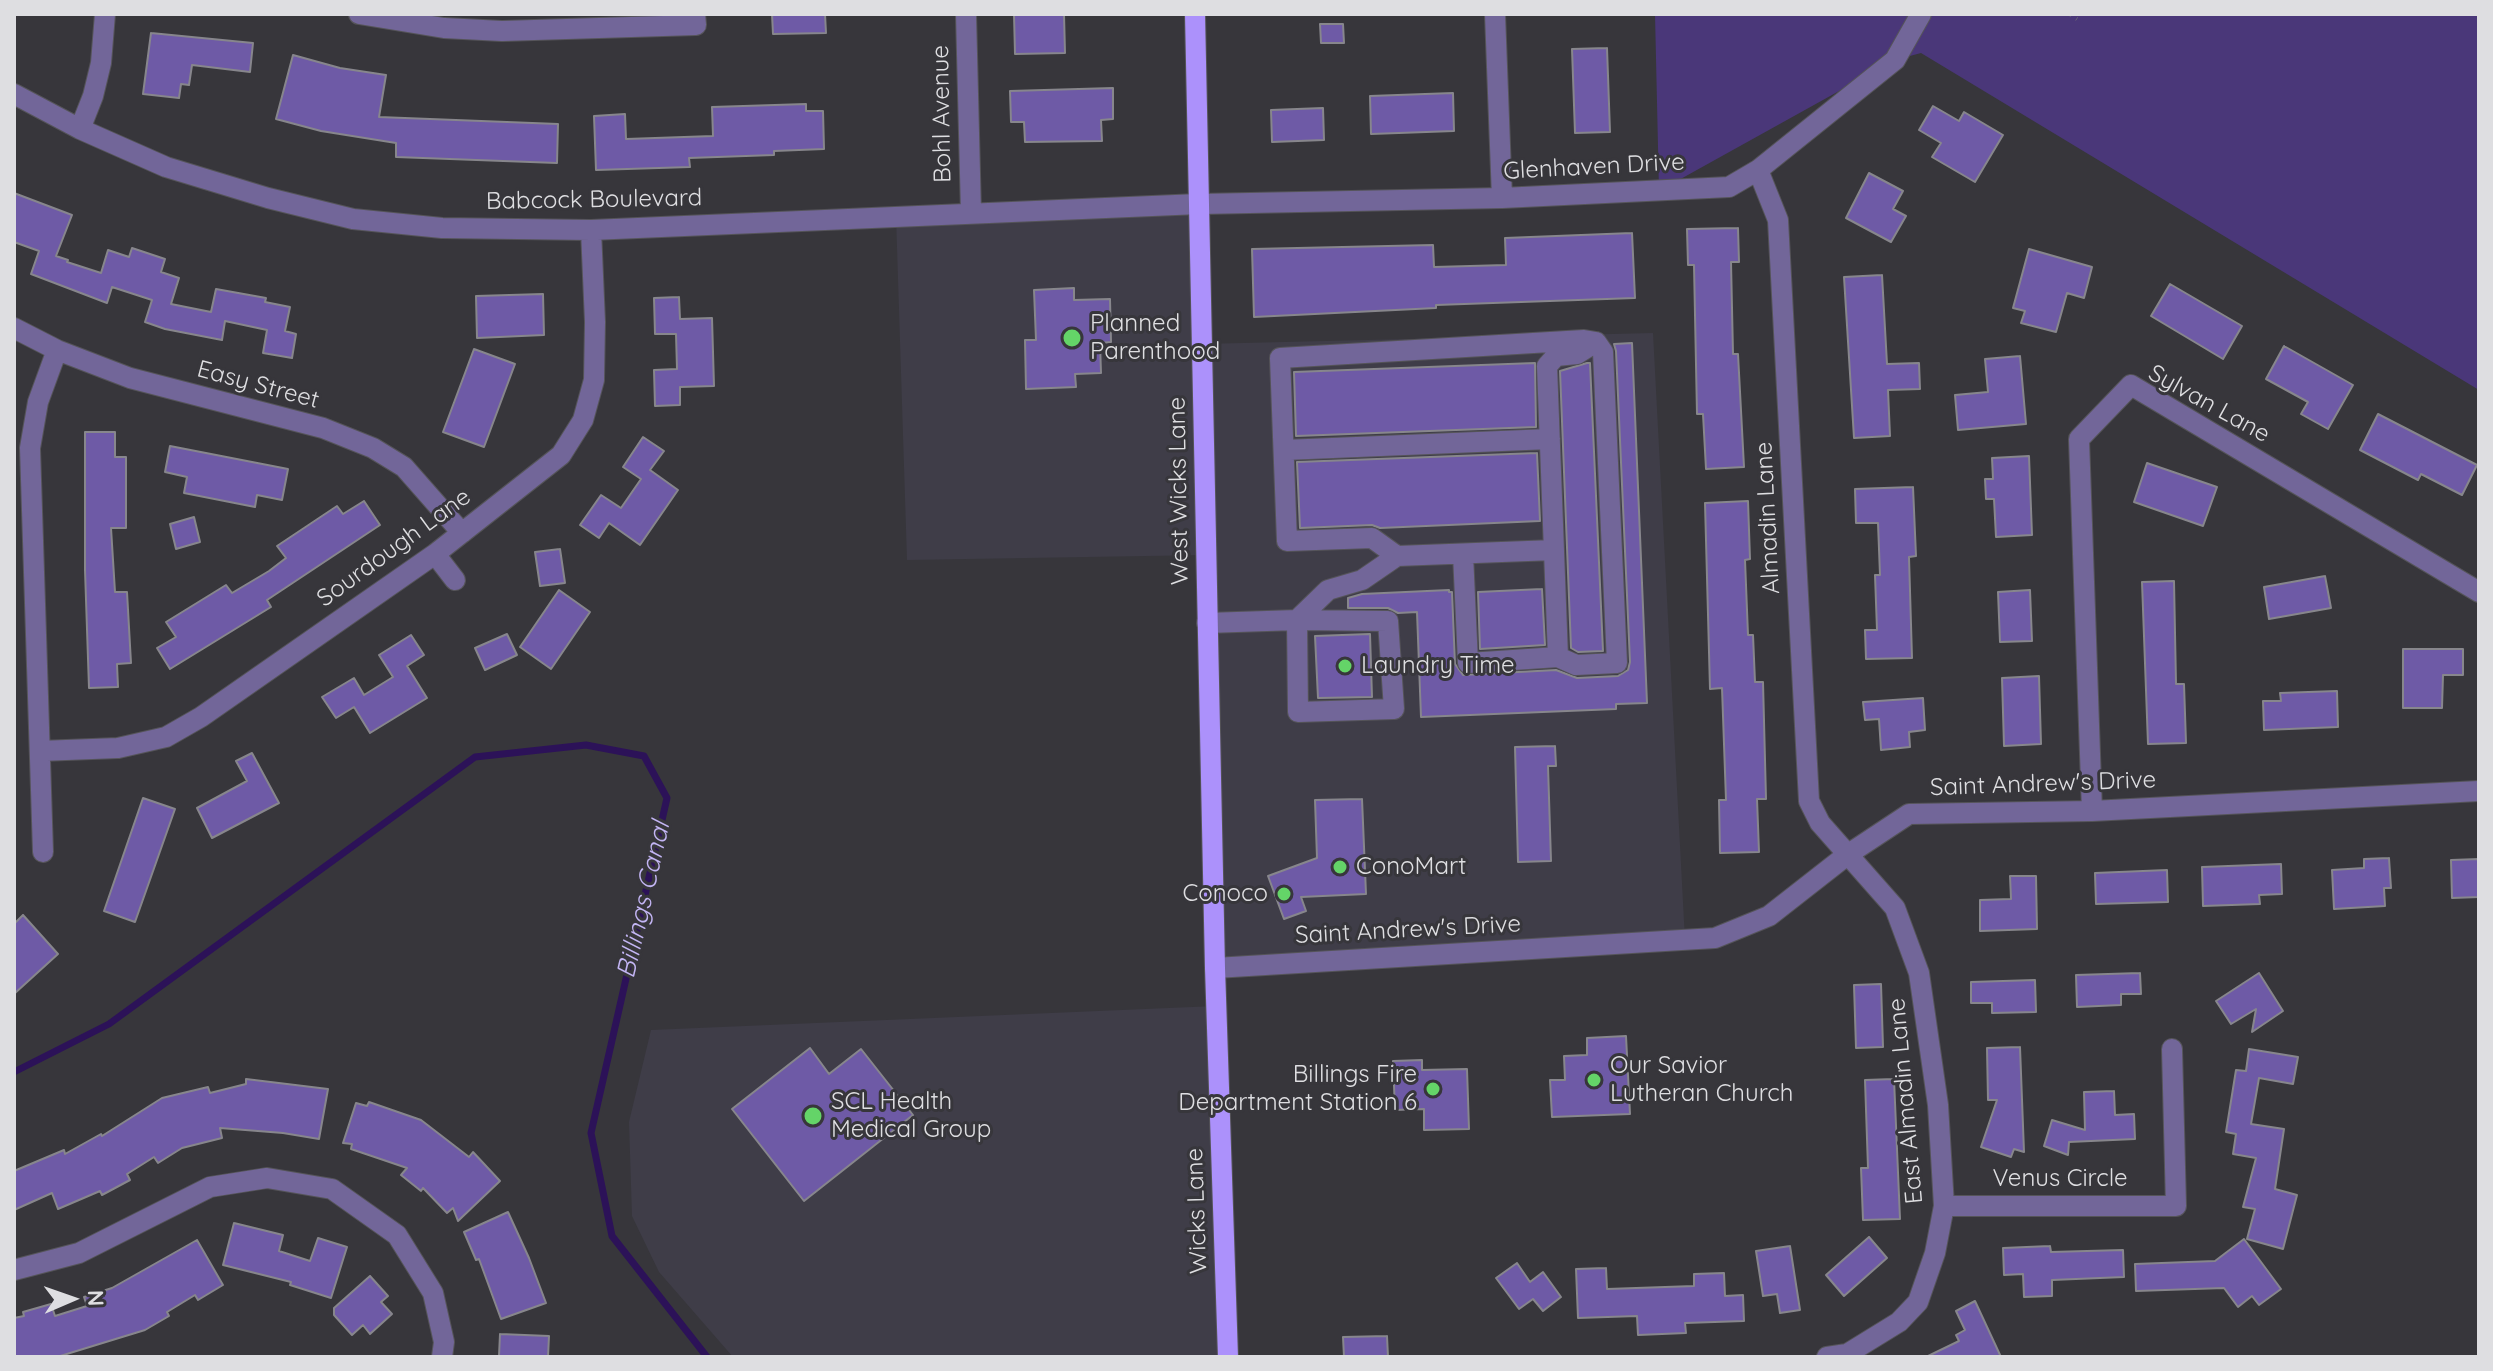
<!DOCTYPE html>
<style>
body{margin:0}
#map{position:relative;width:2493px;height:1371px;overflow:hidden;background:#37363b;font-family:Quicksand,sans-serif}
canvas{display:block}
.frame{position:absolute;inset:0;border:16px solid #dedee1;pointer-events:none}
.north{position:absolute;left:32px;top:1259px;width:80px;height:80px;-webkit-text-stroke:6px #37363b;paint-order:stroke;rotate:88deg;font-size:22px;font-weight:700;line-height:32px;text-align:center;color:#dedee1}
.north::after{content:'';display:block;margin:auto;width:28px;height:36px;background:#dedee1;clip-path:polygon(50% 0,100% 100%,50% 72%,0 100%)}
</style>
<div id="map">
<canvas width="2493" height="1371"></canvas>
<div class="frame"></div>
<div class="north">N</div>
</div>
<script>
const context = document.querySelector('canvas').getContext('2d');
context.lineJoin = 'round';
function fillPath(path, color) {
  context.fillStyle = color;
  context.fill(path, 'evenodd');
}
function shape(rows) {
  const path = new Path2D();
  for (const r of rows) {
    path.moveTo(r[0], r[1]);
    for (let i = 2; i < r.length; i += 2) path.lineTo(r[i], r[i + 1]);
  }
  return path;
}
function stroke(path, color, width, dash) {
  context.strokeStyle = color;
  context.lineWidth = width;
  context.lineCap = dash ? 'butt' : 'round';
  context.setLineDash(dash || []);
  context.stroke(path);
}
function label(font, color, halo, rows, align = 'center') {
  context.font = font + ' Quicksand,sans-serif';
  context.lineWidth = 6;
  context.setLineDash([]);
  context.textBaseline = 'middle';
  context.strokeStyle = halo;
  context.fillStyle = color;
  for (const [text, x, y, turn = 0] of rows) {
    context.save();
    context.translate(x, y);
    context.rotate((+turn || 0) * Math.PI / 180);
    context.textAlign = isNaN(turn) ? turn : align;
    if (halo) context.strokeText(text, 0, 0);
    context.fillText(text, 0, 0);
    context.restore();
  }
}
fillPath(shape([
 [1199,204,1202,344,1653,333,1685,940,1215,968,1206,555,907,560,896,216],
 [1216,1006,1229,1357,733,1357,659,1272,632,1216,629,1122,651,1030]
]), '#3f3d48');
fillPath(shape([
 [1655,14,2479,14,2479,390,1921,53,1895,60,1659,191]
]), '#4a3779');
stroke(shape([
 [14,1072,109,1024,475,757,586,745,644,756,667,798,591,1133,612,1236,707,1357]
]), '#2c1258', 7);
const building = shape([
 [772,14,825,14,826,33,773,34,772,14],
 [1014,14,1064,14,1065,53,1015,54,1014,14],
 [1320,24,1343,24,1344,43,1321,43,1320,24],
 [151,33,253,43,250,72,192,65,189,85,181,84,179,98,143,94,151,33],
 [1607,48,1610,132,1575,133,1572,49,1607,48],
 [293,55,340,68,386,75,379,117,558,124,557,163,396,157,396,143,321,131,276,119,293,55],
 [1113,88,1113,119,1101,120,1102,141,1025,142,1024,122,1011,122,1010,91,1113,88],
 [1453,93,1454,131,1371,134,1370,96,1453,93],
 [806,104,806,111,823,111,824,149,774,151,774,155,689,158,690,167,596,170,594,116,625,114,626,139,713,136,712,107,806,104],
 [1933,106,1959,121,1964,112,2003,135,1975,182,1932,157,1941,143,1919,130,1933,106],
 [1323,108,1324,140,1272,142,1271,110,1323,108],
 [1869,173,1903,191,1893,209,1906,216,1891,242,1846,218,1869,173],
 [14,193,72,215,56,256,68,260,67,262,101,273,108,250,129,257,132,248,165,259,161,272,179,278,171,304,211,312,216,289,266,298,265,302,290,307,285,331,296,334,292,358,263,353,267,330,225,321,222,340,165,329,145,322,152,300,112,287,107,303,31,274,39,251,14,242,14,193],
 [1738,228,1739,262,1731,262,1733,354,1738,354,1744,467,1706,469,1703,414,1697,414,1694,265,1688,265,1687,229,1738,228],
 [1632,233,1635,298,1436,305,1436,308,1254,317,1252,249,1433,245,1434,267,1506,265,1505,238,1632,233],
 [2029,249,2092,267,2084,298,2067,293,2056,332,2021,323,2025,311,2013,308,2029,249],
 [1882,275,1887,364,1919,363,1920,389,1888,390,1890,436,1854,438,1844,277,1882,275],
 [2170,284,2242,326,2223,359,2151,316,2170,284],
 [1074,288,1074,300,1110,299,1111,342,1100,343,1101,373,1075,374,1076,387,1026,389,1025,340,1036,340,1034,290,1074,288],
 [543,294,544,335,477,338,476,296,543,294],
 [679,297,680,319,712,318,714,386,680,387,680,405,655,406,654,370,677,369,676,334,655,334,654,298,679,297],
 [1632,343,1647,703,1616,704,1616,709,1421,717,1417,612,1398,613,1388,608,1348,608,1348,598,1362,594,1449,590,1449,592,1452,592,1455,664,1463,675,1556,670,1577,678,1618,676,1628,670,1630,662,1616,351,1614,344,1632,343],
 [2284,346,2353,385,2328,429,2301,414,2308,402,2266,379,2284,346],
 [474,349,515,364,484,447,443,432,474,349],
 [2020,356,2026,424,1958,430,1955,395,1988,392,1985,359,2020,356],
 [1535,363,1536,427,1296,436,1294,372,1535,363],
 [1587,363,1590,363,1603,651,1578,652,1571,648,1560,371,1587,363],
 [2378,414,2477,465,2462,495,2421,474,2418,480,2360,450,2378,414],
 [85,432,115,432,115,457,126,457,126,528,111,528,115,592,127,592,131,663,117,664,118,687,89,688,85,570,85,432],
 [643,437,664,451,650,470,678,490,640,545,609,523,599,538,580,525,601,495,621,508,641,479,623,467,643,437],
 [170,446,288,469,282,500,257,495,255,507,184,493,187,477,165,472,170,446],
 [1537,453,1540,521,1380,528,1372,525,1300,528,1297,462,1537,453],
 [2029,456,2032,535,1996,537,1994,499,1986,499,1985,479,1993,479,1992,458,2029,456],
 [2147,463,2217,487,2203,526,2134,502,2147,463],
 [1913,487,1916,556,1909,557,1912,658,1866,659,1865,630,1877,630,1875,575,1880,575,1878,523,1856,523,1855,489,1913,487],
 [364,501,380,525,267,600,271,607,170,669,157,648,176,637,166,622,226,585,232,593,269,571,286,558,277,546,337,506,343,514,364,501],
 [1748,501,1750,559,1745,560,1748,635,1753,635,1755,682,1763,682,1766,799,1757,799,1759,852,1720,853,1719,800,1726,800,1722,688,1710,689,1705,503,1748,501],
 [194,517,200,542,176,549,170,524,194,517],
 [560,549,565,583,540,586,535,552,560,549],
 [2325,576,2331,608,2269,619,2264,587,2325,576],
 [2174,581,2176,684,2184,684,2186,743,2148,744,2142,582,2174,581],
 [1542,589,1545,645,1480,649,1478,592,1542,589],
 [559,590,590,612,551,669,520,647,559,590],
 [2030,590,2032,641,2000,642,1998,592,2030,590],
 [507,634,517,655,485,670,475,648,507,634],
 [1370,634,1372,697,1318,698,1315,636,1370,634],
 [411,635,424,655,407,666,427,698,370,733,354,707,336,718,322,697,354,678,364,695,393,677,379,655,411,635],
 [2403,649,2463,649,2463,675,2443,675,2442,708,2403,708,2403,649],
 [2039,676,2041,744,2004,746,2002,678,2039,676],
 [2337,691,2338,727,2264,730,2263,701,2281,701,2280,693,2337,691],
 [1923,698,1925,730,1909,732,1910,747,1881,750,1879,719,1865,720,1863,702,1923,698],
 [1555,746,1556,766,1548,766,1551,861,1518,862,1515,747,1555,746],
 [252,753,279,803,212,838,197,808,247,781,236,761,252,753],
 [143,798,175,809,135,922,104,911,143,798],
 [1362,799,1366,894,1301,897,1306,911,1284,919,1268,876,1317,858,1315,800,1362,799],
 [2389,858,2391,888,2384,888,2385,906,2334,909,2332,870,2364,868,2364,859,2389,858],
 [2479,859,2479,897,2452,898,2451,860,2479,859],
 [2281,864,2282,894,2259,895,2260,904,2203,906,2202,867,2281,864],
 [2167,870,2168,902,2096,904,2095,873,2167,870],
 [2010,876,2036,876,2037,929,1980,931,1980,900,2011,899,2010,876],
 [23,915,58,954,14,994,14,924,23,915],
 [2140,973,2141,994,2121,994,2121,1005,2077,1007,2076,975,2140,973],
 [2259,973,2283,1011,2252,1032,2256,1009,2231,1024,2216,1001,2259,973],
 [2035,980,2036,1012,1992,1013,1992,1003,1971,1003,1971,982,2035,980],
 [1881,984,1883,1047,1856,1048,1854,985,1881,984],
 [1626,1036,1630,1114,1552,1117,1550,1080,1565,1080,1564,1056,1587,1055,1587,1038,1626,1036],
 [2020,1047,2024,1152,2014,1149,2011,1157,1981,1147,1997,1100,1988,1100,1987,1048,2020,1047],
 [810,1048,829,1074,861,1049,913,1115,804,1201,732,1109,810,1048],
 [2249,1049,2298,1057,2293,1084,2259,1078,2251,1124,2284,1129,2275,1189,2297,1195,2283,1249,2247,1239,2255,1209,2243,1207,2256,1158,2233,1154,2236,1134,2226,1132,2236,1070,2246,1071,2249,1049],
 [1422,1060,1422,1070,1467,1069,1469,1129,1424,1130,1424,1109,1395,1110,1393,1061,1422,1060],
 [246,1079,328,1089,319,1139,283,1133,220,1128,222,1138,182,1148,158,1163,154,1157,127,1174,130,1180,102,1195,100,1191,58,1209,52,1193,14,1210,14,1171,64,1150,65,1154,101,1134,102,1136,162,1098,208,1087,210,1093,246,1084,246,1079],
 [1894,1079,1900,1219,1863,1220,1861,1168,1868,1168,1865,1080,1894,1079],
 [2114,1091,2115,1115,2134,1114,2135,1139,2069,1142,2068,1155,2044,1146,2052,1120,2085,1130,2084,1092,2114,1091],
 [369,1102,421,1120,469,1157,473,1152,500,1181,458,1221,453,1208,447,1213,423,1188,421,1191,401,1175,407,1168,351,1149,352,1144,343,1143,356,1103,367,1106,369,1102],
 [508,1212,529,1258,546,1303,501,1319,479,1259,476,1260,464,1232,508,1212],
 [234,1223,283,1235,279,1251,310,1261,318,1238,347,1247,331,1298,290,1285,291,1282,223,1265,234,1223],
 [1869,1237,1887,1258,1844,1296,1826,1275,1869,1237],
 [2244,1239,2281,1289,2259,1305,2252,1296,2238,1307,2224,1288,2136,1291,2135,1264,2215,1261,2244,1239],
 [197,1240,223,1285,198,1300,195,1295,167,1312,169,1316,145,1330,57,1357,14,1357,14,1318,24,1316,23,1312,51,1304,55,1316,87,1306,84,1297,112,1288,197,1240],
 [1790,1246,1800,1310,1780,1313,1777,1294,1763,1296,1756,1251,1790,1246],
 [2050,1246,2051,1252,2123,1250,2124,1277,2052,1280,2052,1296,2024,1297,2023,1274,2004,1275,2003,1248,2050,1246],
 [1517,1263,1530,1282,1543,1272,1561,1297,1543,1311,1533,1299,1519,1309,1496,1278,1517,1263],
 [1606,1268,1607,1289,1694,1286,1694,1274,1724,1273,1725,1296,1743,1295,1744,1321,1685,1323,1686,1333,1638,1335,1637,1316,1578,1318,1576,1269,1606,1268],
 [370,1276,388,1296,381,1302,392,1314,370,1334,363,1325,352,1335,334,1315,334,1308,370,1276],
 [1975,1301,2001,1357,1926,1357,1959,1341,1956,1335,1965,1330,1956,1311,1975,1301],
 [500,1334,549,1336,548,1357,499,1356,500,1334],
 [1387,1336,1388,1357,1344,1357,1343,1337,1387,1336]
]);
fillPath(building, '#6e5aa6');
stroke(building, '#87868c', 2);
const minor = shape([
 [359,14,444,28,502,31,696,25,695,14],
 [966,14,971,213],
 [1495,14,1502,198],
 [14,94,80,129,166,167,268,198,353,219,442,228,591,230,1199,204,1502,198,1729,187,1758,170,1895,60,1921,14],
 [80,129,93,96,101,63,105,14],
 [1758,170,1778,220,1809,801,1820,823,1895,908,1919,973,1938,1105,1944,1206,1935,1253,1918,1302,1899,1322,1847,1354,1827,1357],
 [14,328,57,350,130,378,323,428,373,448,404,467,462,533],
 [1284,450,1550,439],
 [435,554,455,580],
 [1463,554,1468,663,1558,657],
 [1397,556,1372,538,1287,541,1280,358,1584,340,1596,342,1603,352,1617,663,1576,665,1558,657,1547,366,1556,356,1577,354,1596,342],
 [1207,623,1297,620,1388,621,1394,709,1298,712,1297,620,1328,590,1362,580,1397,556,1554,550],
 [40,751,118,748,166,737,201,717,435,554,561,455,583,420,594,380,595,322,591,230],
 [2092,811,2079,439,2131,385,2479,592],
 [43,852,30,448,38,402,57,350],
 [1215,968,1715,938,1769,916,1847,855,1909,814,2092,811,2479,791],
 [1944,1206,2176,1206,2172,1049],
 [14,1270,79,1253,210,1187,267,1178,332,1189,397,1235,433,1293,444,1342,442,1357]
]);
const major = shape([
 [1195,14,1215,968,1228,1357]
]);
stroke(minor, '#555459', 22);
stroke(major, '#555459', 22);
stroke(shape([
 [2070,14,2077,19]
]), '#717075', 4, [2, 6]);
stroke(minor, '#726699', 20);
stroke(major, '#ac91fb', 20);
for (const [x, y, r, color] of [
 [1072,338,10,"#64d468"],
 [1345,666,8,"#64d468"],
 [1340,867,8,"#64d468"],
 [1284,894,8,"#64d468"],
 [1594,1080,8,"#64d468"],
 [1433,1089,8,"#64d468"],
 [813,1116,10,"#64d468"]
]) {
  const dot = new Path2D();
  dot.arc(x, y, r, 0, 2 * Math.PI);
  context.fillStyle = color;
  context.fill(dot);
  stroke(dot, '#37363b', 3);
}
label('24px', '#dedee1', '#37363b', [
 ["Bohl Avenue",942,114,-91],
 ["Glenhaven Drive",1594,167,-3],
 ["Babcock Boulevard",594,200,-1],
 ["Easy Street",258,385,15],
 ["Sylvan Lane",2209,404,29],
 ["West Wicks Lane",1179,491,-91],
 ["Almadin Lane",1768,518,-93],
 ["Sourdough Lane",394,548,-36],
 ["Saint Andrew's Drive",2043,784,-2],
 ["Saint Andrew's Drive",1408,930,-3],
 ["East Almadin Lane",1906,1101,-95],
 ["Venus Circle",2060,1179],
 ["Wicks Lane",1197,1211,-92]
]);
label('24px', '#dedee1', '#37363b', [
 ["Planned",1090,324],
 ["Parenthood",1090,352],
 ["Laundry Time",1361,666],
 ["ConoMart",1356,867],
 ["Conoco",1268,894,"right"],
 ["Our Savior",1610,1066],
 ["Lutheran Church",1610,1094],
 ["Billings Fire",1417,1075,"right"],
 ["Department Station 6",1417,1103,"right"],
 ["SCL Health",831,1102],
 ["Medical Group",831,1130]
], 'left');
label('italic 26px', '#c3b5f4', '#37363b', [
 ["Billings Canal",644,900,-77]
]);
</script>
